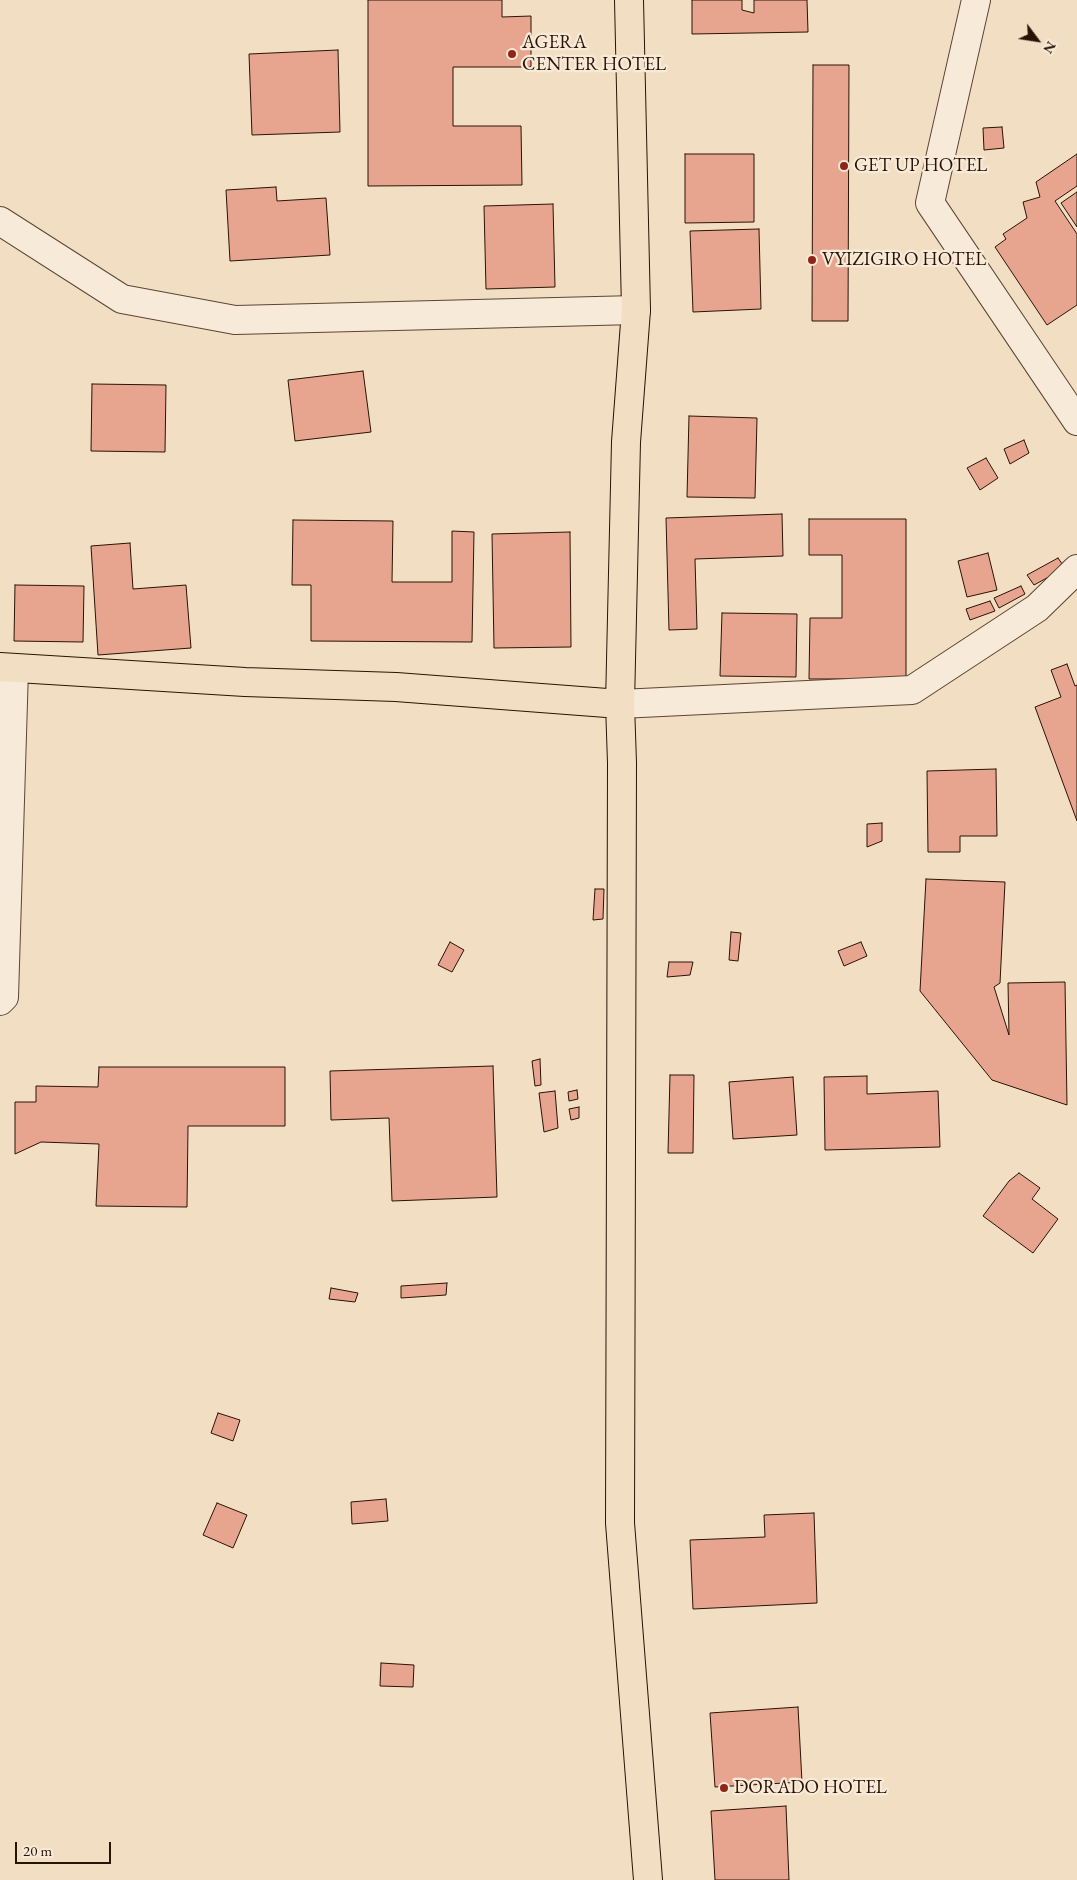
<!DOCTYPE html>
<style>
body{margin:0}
#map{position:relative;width:1077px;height:1880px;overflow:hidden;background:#f2dfc3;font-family:"EB Garamond",serif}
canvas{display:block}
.north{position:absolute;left:1012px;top:15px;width:50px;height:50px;-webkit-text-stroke:4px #f7ead8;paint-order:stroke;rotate:121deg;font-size:14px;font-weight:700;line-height:20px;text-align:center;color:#2a1205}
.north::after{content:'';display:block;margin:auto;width:18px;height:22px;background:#2a1205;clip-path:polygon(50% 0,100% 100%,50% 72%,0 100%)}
.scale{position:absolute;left:15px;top:1842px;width:96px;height:22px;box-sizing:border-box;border:2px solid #2a1205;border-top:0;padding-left:6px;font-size:15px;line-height:18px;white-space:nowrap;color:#2a1205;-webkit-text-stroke:4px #f7ead8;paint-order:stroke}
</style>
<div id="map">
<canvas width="1077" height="1880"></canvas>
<div class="north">N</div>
<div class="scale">20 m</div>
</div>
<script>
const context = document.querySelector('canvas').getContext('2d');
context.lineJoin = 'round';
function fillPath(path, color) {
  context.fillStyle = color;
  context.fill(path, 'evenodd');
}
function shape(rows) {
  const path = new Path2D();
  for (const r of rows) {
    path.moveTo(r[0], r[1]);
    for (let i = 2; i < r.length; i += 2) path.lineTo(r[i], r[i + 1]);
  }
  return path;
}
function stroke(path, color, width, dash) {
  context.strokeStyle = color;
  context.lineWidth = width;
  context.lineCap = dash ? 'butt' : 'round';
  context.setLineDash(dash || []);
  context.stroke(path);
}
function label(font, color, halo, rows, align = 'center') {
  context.font = font + ' "EB Garamond",serif';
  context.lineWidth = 4.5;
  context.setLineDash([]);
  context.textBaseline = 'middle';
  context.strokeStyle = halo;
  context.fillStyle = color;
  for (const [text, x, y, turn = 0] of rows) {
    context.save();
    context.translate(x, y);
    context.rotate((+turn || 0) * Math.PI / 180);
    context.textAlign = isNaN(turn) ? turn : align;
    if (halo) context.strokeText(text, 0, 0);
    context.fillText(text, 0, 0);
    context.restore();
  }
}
const building = shape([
 [368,0,502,0,502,17,531,16,531,67,453,67,453,126,521,126,522,185,368,186,368,0],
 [692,0,742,0,742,10,754,13,754,0,807,0,808,32,692,34,692,0],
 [338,50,340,132,252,135,249,54,338,50],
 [813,65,849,65,848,321,812,321,813,65],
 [1002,127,1004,148,984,150,983,128,1002,127],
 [685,154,754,154,754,222,685,223,685,154],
 [1077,154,1077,186,1055,201,1077,234,1077,305,1047,325,995,247,1006,239,1003,234,1027,218,1023,202,1040,197,1036,182,1077,154],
 [276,187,277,201,326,198,330,255,230,261,226,190,276,187],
 [1077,192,1077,227,1061,203,1077,192],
 [553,204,555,287,486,289,484,206,553,204],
 [759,229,761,309,693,312,690,231,759,229],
 [363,371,371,432,295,441,288,380,363,371],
 [92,384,166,385,165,452,91,451,92,384],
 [689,416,757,418,755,498,687,497,689,416],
 [1024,440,1029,453,1010,464,1004,449,1024,440],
 [986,458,998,478,980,490,967,468,986,458],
 [782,514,783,556,695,559,697,629,669,630,666,518,782,514],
 [809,519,906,519,906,679,809,679,810,618,842,618,842,555,809,555,809,519],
 [293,520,393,521,392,582,452,582,452,531,474,532,472,642,311,641,311,585,292,585,293,520],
 [570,532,571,647,494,648,492,534,570,532],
 [130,543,133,589,186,585,191,648,98,655,91,546,130,543],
 [988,553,997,590,967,597,958,561,988,553],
 [1058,558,1065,568,1034,585,1027,575,1058,558],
 [15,585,84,586,83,642,14,641,15,585],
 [1021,586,1025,594,999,608,994,598,1021,586],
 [990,601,995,611,970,620,966,609,990,601],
 [722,613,797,614,796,677,720,676,722,613],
 [1067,664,1075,686,1077,685,1077,821,1035,707,1061,697,1051,670,1067,664],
 [996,769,997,836,960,836,960,852,928,852,927,771,996,769],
 [882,823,882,841,867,847,867,824,882,823],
 [926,879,1005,882,1000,983,994,987,1009,1035,1008,983,1065,982,1067,1105,992,1080,920,991,926,879],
 [595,889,604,889,603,919,593,920,595,889],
 [731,932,741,933,738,961,729,960,731,932],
 [450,942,464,950,452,972,438,965,450,942],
 [861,942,867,956,844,966,838,951,861,942],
 [669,962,693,962,690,975,667,977,669,962],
 [540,1059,541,1085,535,1086,532,1061,540,1059],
 [493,1066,497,1197,392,1201,389,1118,331,1120,330,1071,493,1066],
 [99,1067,285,1067,285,1126,188,1126,187,1207,96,1206,99,1144,41,1142,15,1154,15,1102,36,1102,36,1086,98,1087,99,1067],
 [670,1075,694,1075,693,1153,668,1153,670,1075],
 [867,1076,867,1094,938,1091,940,1147,825,1150,824,1077,867,1076],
 [793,1077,797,1135,733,1139,729,1082,793,1077],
 [577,1090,578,1099,569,1101,568,1092,577,1090],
 [555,1091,558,1128,544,1132,539,1093,555,1091],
 [579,1107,579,1118,571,1120,569,1109,579,1107],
 [1019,1173,1040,1188,1032,1199,1058,1219,1033,1253,983,1216,1009,1181,1019,1173],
 [447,1283,446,1295,401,1298,401,1286,447,1283],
 [331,1288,358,1293,355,1302,329,1299,331,1288],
 [218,1413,240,1420,233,1441,211,1433,218,1413],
 [386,1499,388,1521,352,1524,351,1502,386,1499],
 [217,1503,247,1515,233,1548,203,1535,217,1503],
 [814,1513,817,1603,693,1609,690,1540,765,1537,764,1515,814,1513],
 [381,1663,414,1665,413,1687,380,1686,381,1663],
 [798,1707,802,1782,715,1787,710,1713,798,1707],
 [786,1806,789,1880,715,1880,711,1811,786,1806]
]);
fillPath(building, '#e7a590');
stroke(building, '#2a1205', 1);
const minor = shape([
 [976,0,930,203,1077,421],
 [0,221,122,299,235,320,636,310],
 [620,704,912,690,1037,608,1077,569],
 [0,1001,4,997,14,669]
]);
const major = shape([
 [629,0,636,310,626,442,620,704,622,763,620,1523,648,1880],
 [0,667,245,682,396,687,620,704]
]);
stroke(minor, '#5c4534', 30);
stroke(major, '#2a1205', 30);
stroke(minor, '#f7ead8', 28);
stroke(major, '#f2dfc3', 28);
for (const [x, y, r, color] of [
 [512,54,5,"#8f2418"],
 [844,166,5,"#8f2418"],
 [812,260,5,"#8f2418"],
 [724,1788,5,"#8f2418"]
]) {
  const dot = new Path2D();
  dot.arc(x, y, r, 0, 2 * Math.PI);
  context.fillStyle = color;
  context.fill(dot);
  stroke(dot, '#f7ead8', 2);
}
label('19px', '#2a1205', '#f7ead8', [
 ["AGERA",522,43],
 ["CENTER HOTEL",522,65],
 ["GET UP HOTEL",854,166],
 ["VYIZIGIRO HOTEL",822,260],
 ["DORADO HOTEL",734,1788]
], 'left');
</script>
